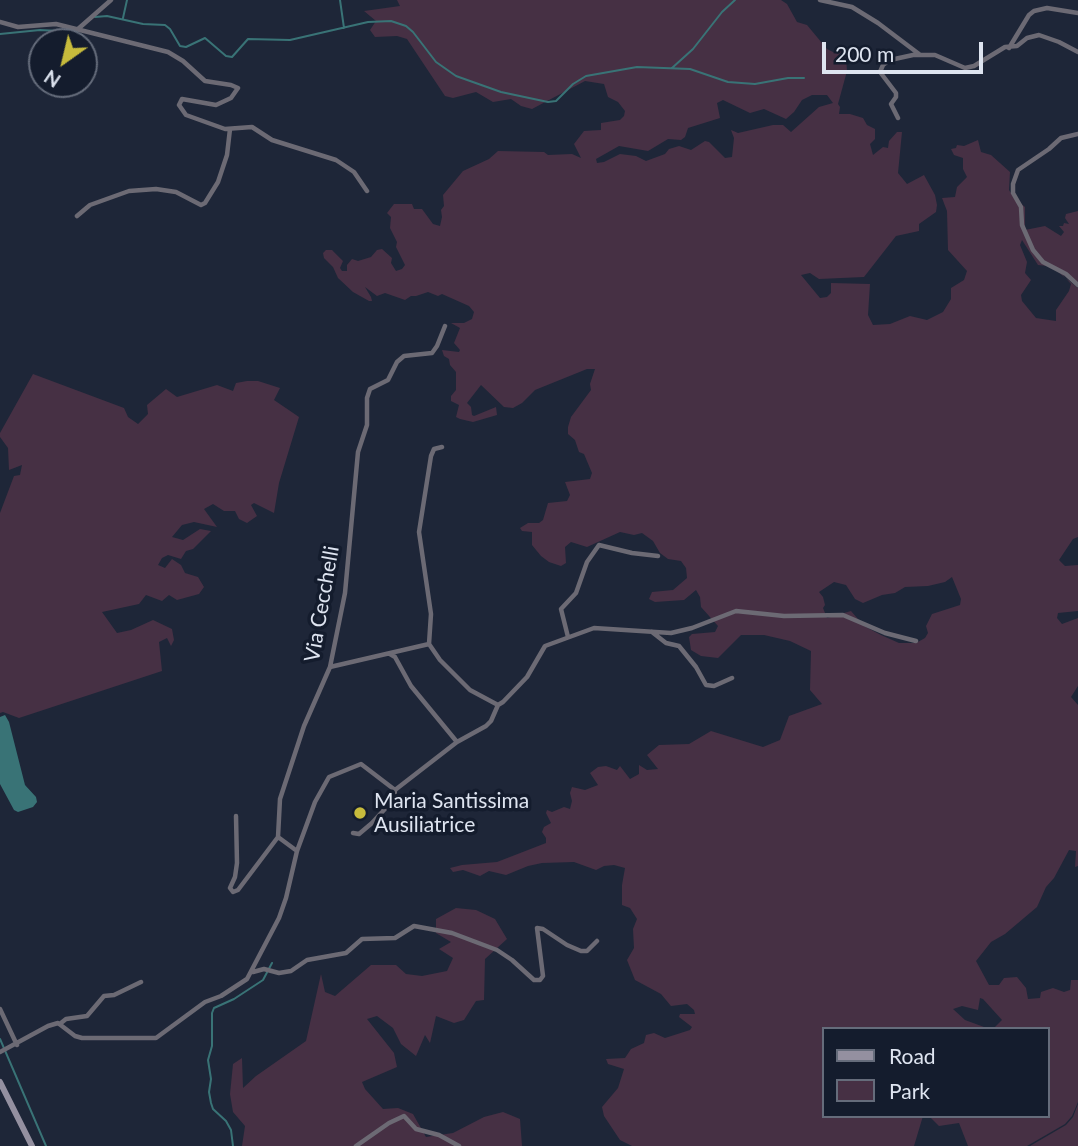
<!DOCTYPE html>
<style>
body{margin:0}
#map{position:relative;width:1078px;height:1146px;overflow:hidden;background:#1e2638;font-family:Lato,sans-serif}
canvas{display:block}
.legend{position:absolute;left:822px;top:1027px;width:228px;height:91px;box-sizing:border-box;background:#141c2d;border:2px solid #656c7b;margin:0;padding:9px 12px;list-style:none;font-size:21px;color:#dee4f0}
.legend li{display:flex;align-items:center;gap:14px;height:35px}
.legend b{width:35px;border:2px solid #656c7b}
.north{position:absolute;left:28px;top:28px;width:70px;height:70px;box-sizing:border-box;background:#141c2d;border:2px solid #656c7b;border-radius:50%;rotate:214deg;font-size:19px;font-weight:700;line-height:28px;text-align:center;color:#dee4f0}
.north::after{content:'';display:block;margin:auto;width:24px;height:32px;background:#c7bb3c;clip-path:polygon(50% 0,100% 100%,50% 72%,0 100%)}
.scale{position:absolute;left:822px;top:42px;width:161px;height:32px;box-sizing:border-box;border:4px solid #dee4f0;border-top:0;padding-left:9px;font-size:21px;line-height:24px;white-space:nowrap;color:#dee4f0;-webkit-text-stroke:5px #141c2d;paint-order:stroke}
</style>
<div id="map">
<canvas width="1078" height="1146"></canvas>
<ul class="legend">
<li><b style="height:9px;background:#9490a0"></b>Road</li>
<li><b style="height:19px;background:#463044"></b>Park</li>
</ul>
<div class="north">N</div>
<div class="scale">200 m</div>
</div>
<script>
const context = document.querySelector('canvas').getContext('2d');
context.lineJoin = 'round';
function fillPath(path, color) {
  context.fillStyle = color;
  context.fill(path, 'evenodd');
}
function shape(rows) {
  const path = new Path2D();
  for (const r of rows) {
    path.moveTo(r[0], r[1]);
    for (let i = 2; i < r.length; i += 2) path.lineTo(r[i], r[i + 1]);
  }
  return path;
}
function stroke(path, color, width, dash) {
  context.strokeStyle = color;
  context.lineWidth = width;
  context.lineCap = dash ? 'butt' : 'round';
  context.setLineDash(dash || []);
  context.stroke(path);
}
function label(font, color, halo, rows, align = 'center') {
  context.font = font + ' Lato,sans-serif';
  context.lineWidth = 7;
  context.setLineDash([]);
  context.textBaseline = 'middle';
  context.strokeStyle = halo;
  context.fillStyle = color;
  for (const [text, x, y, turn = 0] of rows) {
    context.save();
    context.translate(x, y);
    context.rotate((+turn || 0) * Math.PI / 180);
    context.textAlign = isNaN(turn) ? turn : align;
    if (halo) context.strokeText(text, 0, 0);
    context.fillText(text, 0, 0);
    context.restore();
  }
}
fillPath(shape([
 [397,0,781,0,787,4,797,22,807,25,827,49,835,53,839,48,846,57,847,71,838,104,840,107,839,114,850,114,863,118,867,125,875,129,875,139,870,144,873,155,883,147,888,148,889,141,897,132,902,132,898,173,907,184,924,175,935,195,937,205,936,212,919,224,919,231,896,236,864,277,819,279,810,273,801,275,820,298,827,297,831,293,831,283,870,284,868,315,873,325,890,324,910,316,927,320,943,312,951,299,951,288,964,280,967,271,948,250,947,211,942,198,955,197,957,187,967,177,963,169,963,158,954,155,951,149,956,148,957,145,964,146,978,140,981,152,991,155,1010,172,1009,190,1020,207,1021,225,1032,251,1078,288,1078,537,1073,539,1059,560,1065,566,1078,565,1078,611,1058,613,1057,618,1062,624,1078,618,1078,686,1071,697,1078,705,1078,866,1075,867,1076,851,1069,850,1054,878,1046,887,1037,907,1005,934,991,942,976,961,989,985,999,985,1004,978,1017,977,1026,988,1028,999,1040,998,1041,992,1053,988,1064,992,1070,990,1071,980,1078,980,1078,1102,1072,1116,1065,1124,1027,1146,968,1146,959,1123,939,1126,929,1116,1048,1116,1048,1029,824,1029,824,1116,923,1116,914,1146,632,1146,620,1140,604,1116,602,1107,618,1088,624,1069,608,1064,606,1059,625,1058,631,1049,644,1043,646,1035,654,1033,665,1038,690,1030,692,1027,679,1017,680,1014,695,1014,694,1010,687,1004,671,1006,661,994,635,980,627,960,634,948,633,929,637,919,630,908,622,905,622,885,625,868,614,865,604,866,596,870,574,862,542,863,528,866,506,875,489,871,480,876,463,870,453,872,450,868,462,865,497,862,546,843,546,838,542,832,544,827,551,823,546,813,547,810,552,812,564,807,570,809,572,801,570,793,572,787,585,790,598,785,590,773,598,767,606,766,617,770,620,766,630,779,639,774,639,765,647,770,658,769,647,755,659,745,689,744,711,731,763,747,780,740,789,716,822,704,810,690,811,651,790,641,764,635,741,635,718,658,701,656,691,650,689,637,692,634,715,632,718,626,701,607,700,597,696,590,684,600,655,602,649,599,652,592,673,590,687,578,686,568,681,561,668,559,660,553,653,541,642,533,634,535,620,532,587,547,571,542,565,547,566,563,561,566,549,562,541,556,532,545,532,532,522,531,520,528,528,523,539,523,543,520,548,503,567,501,570,495,565,482,590,479,592,473,584,454,579,452,575,440,568,434,568,427,571,417,591,390,590,384,595,369,587,369,535,390,522,403,513,408,504,407,481,385,467,403,471,407,472,415,474,416,496,407,497,415,473,422,460,419,456,417,459,405,451,401,451,396,456,390,456,372,450,365,449,359,444,356,442,350,459,352,460,350,454,343,460,328,451,323,464,323,472,319,474,312,469,306,442,294,438,296,428,292,416,296,411,296,405,300,385,293,377,296,365,287,371,297,372,301,369,301,353,292,338,278,333,267,324,258,323,253,326,250,332,250,343,261,340,268,342,271,347,271,347,265,352,259,358,261,371,257,377,250,382,249,392,258,391,263,396,271,402,269,405,265,396,247,397,242,390,228,391,217,387,213,394,204,412,204,414,209,422,209,433,224,440,226,442,217,441,210,444,206,443,195,463,171,489,159,498,151,544,152,548,155,572,154,581,158,574,144,584,131,601,130,601,123,620,120,624,116,625,111,618,102,608,97,604,84,585,81,532,109,521,106,511,99,493,102,476,92,453,98,445,96,407,39,397,36,375,37,370,30,376,21,364,11,400,6],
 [812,95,827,95,833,103,819,107,791,132,783,125,773,125,738,133,731,130,734,138,732,157,725,158,709,142,705,141,691,150,679,146,669,149,665,154,646,161,636,156,620,154,604,162,597,163,596,159,619,146,648,151,668,139,681,140,685,137,688,128,720,118,717,103,723,100,750,113,764,109,786,119,794,112,802,100],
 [1022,240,1038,265,1048,266,1062,274,1071,284,1069,291,1056,310,1056,321,1036,318,1022,301,1021,295,1031,280,1025,273,1027,262,1020,245],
 [952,577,961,599,960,605,932,614,926,626,928,633,925,638,916,643,899,643,881,635,864,626,851,611,827,618,823,608,825,605,823,597,819,592,834,582,846,585,855,599,863,603,882,595,895,593,905,587,928,586,945,582],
 [980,998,983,999,1002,1020,994,1028,984,1027,965,1020,953,1009,962,1006,978,1010],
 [1020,203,1025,207,1025,230,1045,226,1061,236,1064,232,1059,226,1063,226,1064,223,1069,224,1065,218,1066,214,1078,211,1078,283,1067,273,1044,261,1034,249,1027,239,1023,225],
 [33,374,124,408,128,417,138,424,148,414,147,405,166,389,177,397,217,385,233,391,236,383,247,381,258,381,280,388,274,400,299,417,279,483,274,513,254,503,251,505,257,516,247,523,239,519,235,511,224,511,213,504,204,509,217,527,194,522,182,525,172,537,183,540,200,529,211,531,193,549,186,551,181,559,168,555,162,558,158,565,165,568,172,559,181,565,185,573,198,577,204,587,199,594,177,600,169,595,162,601,146,595,139,604,102,612,117,633,131,630,153,620,172,629,174,640,171,646,167,638,159,642,162,671,19,718,3,712,0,713,0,513,14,476,20,475,22,465,9,470,8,448,0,437,0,433],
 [456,908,476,910,495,919,507,939,485,959,484,1000,476,1001,464,1020,454,1023,436,1016,430,1043,425,1035,416,1056,401,1044,393,1028,377,1016,367,1019,394,1053,397,1067,362,1082,365,1089,383,1109,398,1108,413,1114,426,1137,453,1133,484,1117,503,1112,520,1119,522,1146,242,1146,245,1126,233,1112,230,1094,233,1064,242,1058,243,1088,256,1076,306,1041,321,974,325,992,335,996,371,965,396,965,406,974,422,976,447,971,453,958,439,949,451,942,436,933,436,919],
 [1078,1104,1078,1146,1030,1146,1066,1125,1073,1117]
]), '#463044');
fillPath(shape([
 [5,715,9,722,25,785,36,797,37,802,33,807,18,812,14,810,0,784,0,717]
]), '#397376');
stroke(shape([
 [340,0,344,28],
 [95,17,107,16,143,24,165,25,170,29,180,46,186,47,205,38,226,56,232,57,248,39,290,40,368,22,391,21,406,26,413,32,436,62,456,76,501,92,548,102,556,101,573,84,586,76,637,67,690,69,728,82,755,84,788,78,804,78],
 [123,18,127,0],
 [0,34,40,30,77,32],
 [672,68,693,49,722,12,735,0],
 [0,1039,46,1146],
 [233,1146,231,1130,226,1121,213,1109,211,1103,209,1092,211,1079,208,1060,212,1046,212,1013,214,1008,234,999,263,980,272,963]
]), '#397376', 2);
stroke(shape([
 [820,0,852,7,878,23,919,54],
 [0,22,18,27,56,24,168,52,183,61,205,81,231,85,238,88,231,98,216,105,182,99,179,105,186,115,225,129,252,127,272,140,336,160,354,172,367,191],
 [78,29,111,0],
 [1009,48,1029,15,1034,11,1047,8,1078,13],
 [898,118,891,104,896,97,896,93,880,72,883,65,890,60,913,55,935,55,965,68,974,66,1005,47,1017,46,1027,38,1039,35,1059,42,1078,52],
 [1078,134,1061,138,1049,149,1018,170,1013,184,1013,193,1021,207,1022,225,1033,250,1043,262,1066,274,1078,285],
 [77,216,90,205,129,191,156,189,176,192,201,205,205,203,218,182,227,155,230,129],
 [652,632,666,643,679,646,696,667,706,685,714,686,732,678],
 [568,637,561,609,576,593,587,562,599,545,632,553,658,556],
 [429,644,431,614,419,532,431,456,434,449,442,447],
 [390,654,395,657,411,686,457,742],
 [330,667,429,644,440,660,470,690,498,705,503,702,527,677,545,646,594,628,671,633,692,628,736,611,784,616,843,615,885,633,916,641],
 [236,816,237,863,235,877,230,888,233,892,238,890,278,837],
 [353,833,359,834,372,823,394,799,395,790],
 [297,851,278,837,280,799,304,726,330,667,345,593,358,452,367,425,367,398,370,389,388,380,397,362,404,356,432,353,437,346,445,326],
 [253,972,264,969,279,973,291,971,307,960,346,953,362,939,395,938,414,926,452,933,497,950,512,960,534,980,540,980,543,976,537,928,543,929,567,945,581,951,587,951,597,941],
 [0,1009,17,1045],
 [61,1023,66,1019,87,1016,104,996,114,995,141,982],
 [0,1052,48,1026,58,1023,75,1036,82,1038,156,1038,205,1002,221,996,247,979,279,918,286,898,297,851,315,802,329,777,361,764,395,790,457,742,486,726,491,721,498,705],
 [356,1146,389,1123,404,1116,416,1129,439,1135,459,1146]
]), '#6c6a74', 4.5);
stroke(shape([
 [0,1082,32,1146]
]), '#9490a0', 6);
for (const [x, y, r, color] of [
 [360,813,7,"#c7bb3c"]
]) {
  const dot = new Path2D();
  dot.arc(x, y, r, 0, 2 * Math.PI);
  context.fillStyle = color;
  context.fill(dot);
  stroke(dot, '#141c2d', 2.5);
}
label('21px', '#dee4f0', '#141c2d', [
 ["Via Cecchelli",322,604,-80]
]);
label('21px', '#dee4f0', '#141c2d', [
 ["Maria Santissima",374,801],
 ["Ausiliatrice",374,825]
], 'left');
</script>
